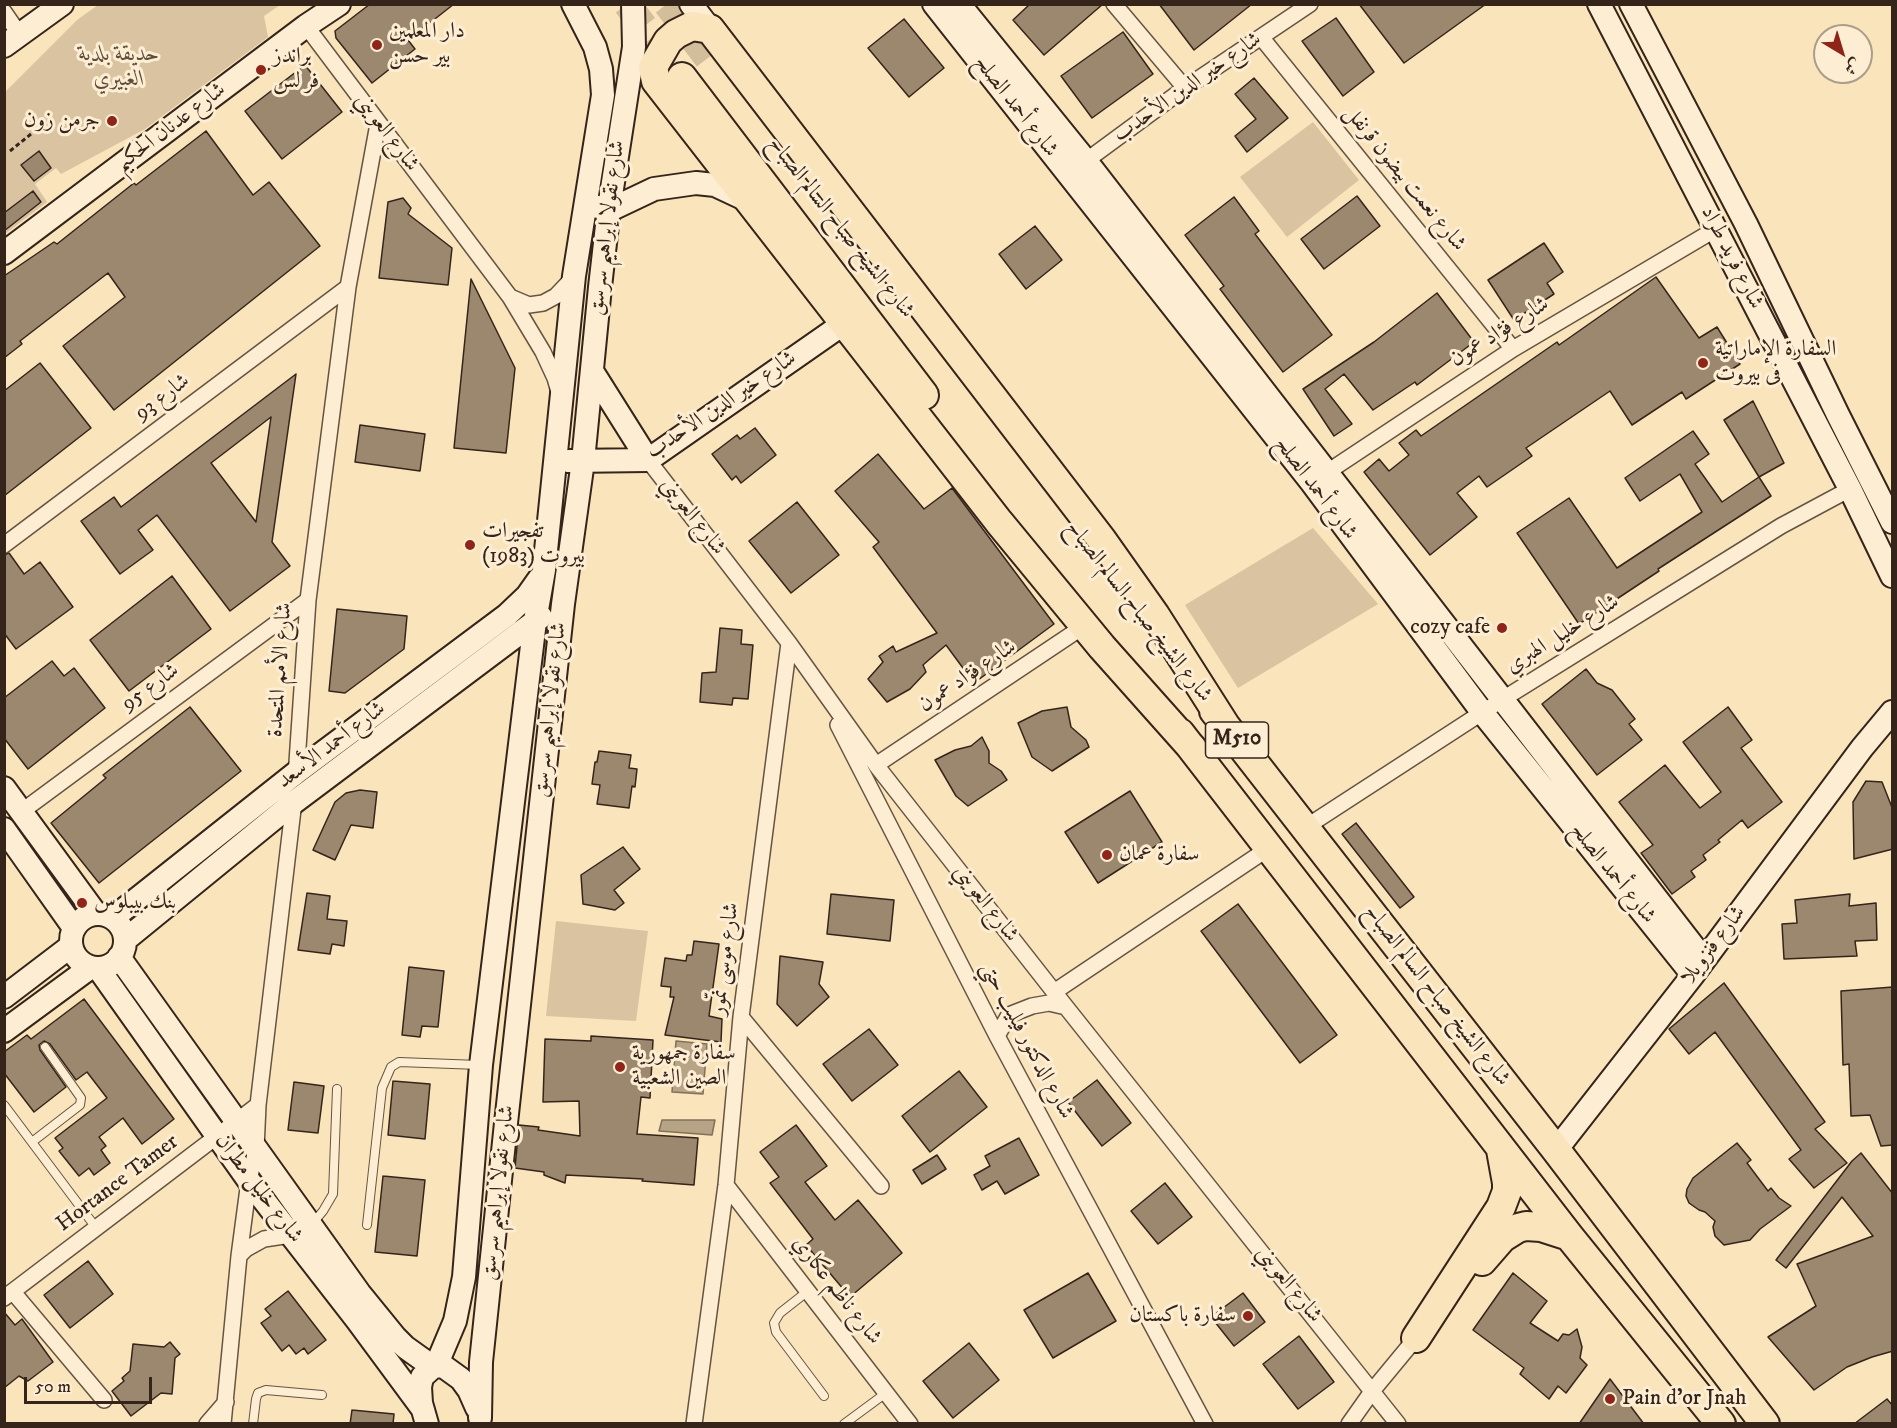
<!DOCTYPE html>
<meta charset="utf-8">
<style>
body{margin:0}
#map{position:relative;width:1897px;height:1428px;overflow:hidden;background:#fae4bc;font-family:"IM FELL DW Pica",Amiri,serif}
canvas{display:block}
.frame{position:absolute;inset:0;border:6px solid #35241a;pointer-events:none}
.north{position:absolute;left:1813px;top:24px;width:60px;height:60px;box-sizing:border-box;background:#fcedd3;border:2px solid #ac9d89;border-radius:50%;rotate:142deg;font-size:16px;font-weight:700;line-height:24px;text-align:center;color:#35241a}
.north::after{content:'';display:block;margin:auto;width:21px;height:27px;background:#8f2418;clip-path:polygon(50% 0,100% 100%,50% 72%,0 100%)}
.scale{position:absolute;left:24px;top:1377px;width:128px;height:27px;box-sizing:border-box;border:3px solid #35241a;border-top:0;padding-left:8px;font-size:18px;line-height:21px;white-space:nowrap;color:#35241a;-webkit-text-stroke:4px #fcedd3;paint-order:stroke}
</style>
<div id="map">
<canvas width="1897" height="1428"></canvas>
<div class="frame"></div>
<div class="north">ش</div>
<div class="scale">50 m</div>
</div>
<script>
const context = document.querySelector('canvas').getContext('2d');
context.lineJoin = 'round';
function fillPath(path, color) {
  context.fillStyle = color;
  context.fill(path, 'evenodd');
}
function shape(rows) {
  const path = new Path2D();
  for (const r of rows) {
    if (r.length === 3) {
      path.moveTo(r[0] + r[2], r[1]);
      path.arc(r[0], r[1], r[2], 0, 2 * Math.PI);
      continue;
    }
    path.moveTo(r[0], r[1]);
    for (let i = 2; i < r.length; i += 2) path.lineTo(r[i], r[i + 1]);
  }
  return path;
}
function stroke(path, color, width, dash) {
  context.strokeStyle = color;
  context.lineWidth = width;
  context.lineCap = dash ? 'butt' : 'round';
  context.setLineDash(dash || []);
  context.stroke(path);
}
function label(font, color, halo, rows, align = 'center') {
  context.font = font + ' "IM FELL DW Pica",Amiri,serif';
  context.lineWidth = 6;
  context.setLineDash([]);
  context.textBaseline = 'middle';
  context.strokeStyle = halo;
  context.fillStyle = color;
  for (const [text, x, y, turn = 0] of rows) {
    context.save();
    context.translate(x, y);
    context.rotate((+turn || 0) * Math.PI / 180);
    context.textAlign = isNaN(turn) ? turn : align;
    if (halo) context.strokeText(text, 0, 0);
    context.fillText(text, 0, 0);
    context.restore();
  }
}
fillPath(shape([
 [98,5,280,5,264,16,268,37,145,129,61,174,56,168,35,184,47,202,5,234,5,92,77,20],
 [1313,122,1359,180,1287,237,1240,177],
 [1313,528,1378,604,1238,688,1185,605],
 [556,921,648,931,636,1021,546,1016]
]), '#d9c3a0');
const water = shape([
 [676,1041,707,1044,703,1094,672,1092,676,1041],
 [662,1120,715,1120,712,1135,659,1131,662,1120]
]);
fillPath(water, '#b7a385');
stroke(water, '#83705a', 1.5);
const building = shape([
 [370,4,454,4,408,40,415,49,372,83,336,38,335,31,370,4],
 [1030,4,1103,4,1044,55,1013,20,1030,4],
 [1159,4,1252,4,1194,50,1159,4],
 [1359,4,1486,4,1404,63,1359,4],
 [1336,18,1374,72,1343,96,1302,41,1336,18],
 [904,19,944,68,909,97,868,48,904,19],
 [1123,32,1153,74,1092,118,1061,76,1123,32],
 [305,65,342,112,282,159,245,111,305,65],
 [1254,78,1288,118,1247,152,1235,136,1256,119,1235,94,1254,78],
 [206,131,253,195,269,182,320,246,114,410,63,346,125,297,108,273,20,341,22,344,4,358,4,276,54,242,57,244,134,183,136,185,206,131],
 [39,151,51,168,34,181,21,165,39,151],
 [33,191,41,202,4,231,4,213,33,191],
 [1357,196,1380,226,1324,269,1301,239,1357,196],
 [1234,197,1259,231,1255,234,1332,335,1283,372,1220,289,1224,286,1185,235,1234,197],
 [403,198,411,208,408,214,452,248,448,285,379,278,388,202,403,198],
 [1035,226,1062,260,1026,289,999,254,1035,226],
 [1544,243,1563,272,1547,283,1554,294,1514,320,1488,280,1544,243],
 [1656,277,1699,338,1717,327,1740,364,1686,399,1682,392,1632,425,1610,391,1526,448,1532,456,1487,487,1479,476,1457,493,1477,517,1430,555,1364,472,1379,459,1389,471,1409,455,1399,443,1416,430,1421,436,1557,342,1559,345,1656,277],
 [471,279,515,368,506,453,454,448,471,279],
 [1437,293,1474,342,1417,385,1415,382,1373,410,1344,374,1325,389,1352,424,1334,436,1303,389,1374,342,1437,293],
 [40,363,91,428,4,496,4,391,40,363],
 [296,374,272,542,290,566,230,611,157,515,138,530,153,550,120,574,81,521,114,497,121,507,296,374],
 [271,417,256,522,211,463,271,417],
 [1753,401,1784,463,1759,477,1724,420,1753,401],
 [360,425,425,434,420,471,355,462,360,425],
 [755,428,776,455,741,483,736,476,732,480,712,454,737,435,740,439,755,428],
 [1693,431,1709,454,1695,464,1722,502,1759,477,1771,496,1658,569,1659,571,1579,624,1517,533,1569,498,1617,568,1702,512,1680,474,1640,501,1625,478,1693,431],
 [878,454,924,509,952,488,1054,624,974,683,946,645,923,665,926,672,910,689,887,702,868,679,883,662,879,656,893,646,896,652,937,633,873,547,879,542,835,491,878,454],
 [797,502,839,555,791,593,749,541,797,502],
 [9,553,24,574,40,562,73,607,16,649,4,633,4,555,9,553],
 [172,576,211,629,129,691,90,640,172,576],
 [337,609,407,616,404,649,345,693,329,691,337,609],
 [720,628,742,630,741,644,753,645,748,699,733,698,732,705,700,702,702,673,716,672,720,628],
 [52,661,64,676,74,668,105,708,28,769,4,738,4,698,52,661],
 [1586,669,1597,683,1612,690,1635,719,1629,724,1642,740,1597,775,1542,704,1586,669],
 [190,707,241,771,99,883,51,823,106,778,103,775,190,707],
 [1067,707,1071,727,1086,740,1089,747,1052,771,1032,757,1018,723,1042,711,1067,707],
 [1728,707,1752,740,1741,748,1782,802,1748,828,1742,820,1718,840,1720,842,1703,855,1706,860,1691,871,1695,877,1672,894,1641,853,1653,845,1619,802,1665,765,1700,808,1721,792,1683,742,1728,707],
 [982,737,989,751,989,763,1001,771,1007,780,968,806,956,796,935,760,955,750,971,746,982,737],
 [599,751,631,755,629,768,637,769,635,787,632,786,629,808,597,804,600,785,592,784,595,762,597,762,599,751],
 [1866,781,1882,782,1893,810,1893,849,1854,859,1853,802,1866,781],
 [360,790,377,792,373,828,351,825,335,860,313,850,335,802,346,793,360,790],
 [1130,791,1162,842,1098,883,1065,832,1130,791],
 [1356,823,1414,897,1400,908,1342,834,1356,823],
 [623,847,640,869,614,890,624,903,615,910,583,904,581,875,623,847],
 [307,893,330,896,327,919,347,921,344,946,332,944,330,954,298,950,307,893],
 [831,894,894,900,890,941,827,934,831,894],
 [1850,894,1849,906,1876,903,1877,940,1855,941,1857,956,1784,959,1782,924,1797,923,1795,900,1850,894],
 [1238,904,1337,1035,1300,1063,1201,931,1238,904],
 [694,941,719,944,709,1016,722,1019,721,1042,665,1035,674,997,670,997,671,987,661,986,665,958,686,961,687,955,692,955,694,941],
 [780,956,823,962,819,984,829,997,797,1026,777,1004,780,956],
 [409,967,444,971,438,1027,422,1026,420,1037,402,1035,409,967],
 [1724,983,1825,1122,1815,1129,1847,1163,1814,1188,1789,1159,1801,1150,1715,1032,1689,1054,1669,1029,1724,983],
 [1893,987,1893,1145,1881,1146,1870,1115,1851,1116,1849,1064,1843,1065,1841,991,1893,987],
 [84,999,174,1119,142,1144,123,1118,99,1137,106,1146,101,1150,110,1163,94,1175,89,1168,79,1176,59,1151,63,1148,55,1138,107,1098,87,1072,76,1080,50,1044,44,1041,39,1045,40,1050,66,1087,34,1112,4,1073,4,1052,27,1035,31,1039,84,999],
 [869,1029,898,1065,852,1101,823,1064,869,1029],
 [591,1036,653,1040,650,1098,641,1097,637,1134,698,1138,694,1185,642,1181,643,1179,566,1175,565,1183,544,1175,544,1172,515,1168,519,1125,539,1127,538,1130,580,1136,579,1101,543,1102,545,1039,591,1041,591,1036],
 [959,1071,987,1107,930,1152,902,1116,959,1071],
 [1097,1080,1131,1123,1102,1146,1068,1102,1097,1080],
 [393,1081,430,1084,425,1139,388,1135,393,1081],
 [294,1082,324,1086,318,1133,288,1130,294,1082],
 [796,1125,827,1166,805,1182,835,1220,858,1200,902,1253,850,1297,806,1245,813,1239,770,1183,779,1177,760,1152,796,1125],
 [1019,1138,1039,1175,1005,1194,997,1181,982,1190,974,1175,990,1166,985,1156,1019,1138],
 [1737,1143,1751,1160,1747,1163,1768,1191,1771,1188,1779,1198,1791,1206,1760,1229,1750,1240,1724,1245,1715,1236,1713,1227,1715,1221,1705,1212,1699,1210,1689,1203,1686,1196,1687,1189,1693,1178,1737,1143],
 [1861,1153,1893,1194,1893,1351,1872,1357,1847,1367,1814,1390,1768,1337,1816,1306,1797,1264,1873,1236,1842,1197,1786,1268,1776,1260,1852,1161,1861,1153],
 [937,1155,946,1169,922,1184,913,1170,937,1155],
 [383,1176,425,1180,417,1256,375,1252,383,1176],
 [1165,1183,1192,1217,1158,1244,1131,1211,1165,1183],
 [88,1261,113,1294,70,1328,44,1295,88,1261],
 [1088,1273,1116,1321,1053,1358,1024,1310,1088,1273],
 [1513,1273,1547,1301,1530,1323,1558,1341,1563,1334,1569,1335,1577,1329,1582,1347,1580,1358,1587,1365,1566,1393,1558,1386,1549,1399,1520,1374,1524,1368,1473,1330,1513,1273],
 [288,1291,326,1340,308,1354,304,1348,296,1354,289,1345,282,1351,261,1323,271,1316,265,1309,288,1291],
 [1243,1293,1265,1322,1234,1346,1211,1317,1243,1293],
 [4,1312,15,1325,22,1319,53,1362,28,1381,19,1376,4,1388,4,1312],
 [1299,1336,1334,1382,1298,1409,1263,1364,1299,1336],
 [170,1342,180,1354,175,1358,172,1394,161,1393,131,1416,112,1391,124,1381,122,1378,130,1371,133,1344,164,1347,170,1342],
 [969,1343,999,1380,953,1418,923,1381,969,1343],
 [1610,1379,1644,1424,1579,1424,1610,1379],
 [1887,1399,1893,1406,1893,1424,1854,1424,1887,1399],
 [352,1410,394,1414,393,1424,350,1424,352,1410]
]);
fillPath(building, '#9b886e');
stroke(building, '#35241a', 1.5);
stroke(shape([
 [627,4,682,77],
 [667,4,708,58]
]), '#d3be9c', 28, [28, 14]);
const lane = shape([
 [4,1105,97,1229],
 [32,1142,80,1105,81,1098,45,1047],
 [312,1224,323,1211,333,1194,337,1089],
 [367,1225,382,1088,391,1067,399,1062,479,1065],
 [808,1291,780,1313,774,1323,776,1332,824,1396],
 [253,1424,256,1399,258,1393,266,1390,322,1395],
 [844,1424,886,1393]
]);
const street = shape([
 [1114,4,1185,88],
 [4,12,20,35],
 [306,26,510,297,543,352,555,378,559,392],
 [1261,37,1513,349],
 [1079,166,1185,88,1310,4],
 [510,297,529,305,543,303,556,296,573,278],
 [648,460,789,643,876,765,1066,1007,1398,1424],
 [1320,477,1513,349,1716,229],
 [4,545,348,287],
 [838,725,997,1036,1205,1424],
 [876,765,1084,626],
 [296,777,308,600,348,287,378,124],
 [21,812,308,600],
 [1306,827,1503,699,1781,526,1850,489],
 [1054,992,1269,848],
 [741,1017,881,1186],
 [997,1036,1009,1015,1032,1006,1049,1003,1066,1007],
 [726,1185,910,1424],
 [239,1256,246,1249,264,1239,284,1236,293,1237],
 [13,1292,104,1400],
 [4,1298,258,1105],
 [207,1424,226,1402],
 [223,1424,239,1256,249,1181,256,1149,258,1105,294,801],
 [694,1424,726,1185,741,1017,789,643],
 [1349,1424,1373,1390,1416,1338]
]);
const secondary = shape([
 [691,4,710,29],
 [934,4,1312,483,1482,712,1693,975],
 [959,4,1086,161,1704,960],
 [1599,4,1850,489,1892,576],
 [1631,4,1746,224,1838,415,1892,522],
 [4,46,62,4],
 [598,207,614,208,654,189,696,183,715,185,747,200],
 [4,253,306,26,339,4],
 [592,371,648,460],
 [569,461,648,460,843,324],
 [4,788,96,914],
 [4,829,74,928],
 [98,941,27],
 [113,918,297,772,507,615,527,596,539,579],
 [125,940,293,803,541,617],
 [119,957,360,1294,395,1337,405,1347,433,1367],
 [98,968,249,1181,357,1320,422,1408],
 [4,997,71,946],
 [4,1031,91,967],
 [1556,1150,1693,975,1862,748,1892,712],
 [436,1366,455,1321,464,1277,481,1065,535,621,544,570,574,276,603,95,601,69,595,47,573,4],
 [480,1418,481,1362,506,1123,563,604,583,461,600,287,609,208,634,47,633,4],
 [427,1424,421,1403,420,1387,422,1377,433,1367,443,1366,461,1379,469,1390,477,1408]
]);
const highway = shape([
 [682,77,924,395],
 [1214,711,1556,1150,1765,1424],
 [1180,733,1569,1236,1721,1424],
 [1192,748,1102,647,999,522,656,81,653,67,668,41,676,34,692,26,710,29,1102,540,1155,615,1225,725],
 [1482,1261,1502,1238,1518,1228,1526,1226,1541,1227,1569,1236],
 [1416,1338,1501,1207,1507,1191,1507,1183,1501,1150]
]);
stroke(lane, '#665442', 10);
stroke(street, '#665442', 18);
stroke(secondary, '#35241a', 26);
stroke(highway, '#35241a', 32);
stroke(shape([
 [10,151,31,134]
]), '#35241a', 3, [4.5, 3]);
stroke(lane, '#fcedd3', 8);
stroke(street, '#fcedd3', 15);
stroke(secondary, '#fcedd3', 22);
stroke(highway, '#fae4bc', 28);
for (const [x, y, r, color] of [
 [377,45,6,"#8f2418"],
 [261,70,6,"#8f2418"],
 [112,121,6,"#8f2418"],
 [1703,363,6,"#8f2418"],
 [470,545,6,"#8f2418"],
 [1502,628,6,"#8f2418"],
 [1107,855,6,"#8f2418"],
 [82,903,6,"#8f2418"],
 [620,1067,6,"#8f2418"],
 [1248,1316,6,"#8f2418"],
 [1610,1399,6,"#8f2418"]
]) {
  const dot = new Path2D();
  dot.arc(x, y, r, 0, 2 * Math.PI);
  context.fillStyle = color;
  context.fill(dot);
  stroke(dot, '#fcedd3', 2);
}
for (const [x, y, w] of [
 [1237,740,63]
]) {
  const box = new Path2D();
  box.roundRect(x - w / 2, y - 18, w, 36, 4.5);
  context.fillStyle = '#fcedd3';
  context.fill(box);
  stroke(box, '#35241a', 1.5);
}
label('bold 21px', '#35241a', null, [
 ["M510",1237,740]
]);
label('22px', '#35241a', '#fcedd3', [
 ["دار المعلمين",389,32],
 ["بير حسن",389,57],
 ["براندز",273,57],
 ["فر لس",273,82],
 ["جرمن زون",100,121,"right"],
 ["السفارة الإماراتية",1715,350],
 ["فى بيروت",1715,375],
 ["تفجيرات",482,532],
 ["بيروت (1983)",482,557],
 ["cozy cafe",1490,628,"right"],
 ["سفارة عمان",1119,855],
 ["بنك بيبلوس",94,903],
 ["سفارة جمهورية",632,1054],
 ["الصين الشعبية",632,1079],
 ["سفارة باكستان",1236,1316,"right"],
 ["Pain d'or Jnah",1622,1399]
], 'left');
label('italic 22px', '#5e4c3c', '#fcedd3', [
 ["حديقة بلدية",119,55],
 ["الغبيري",119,80]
]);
label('22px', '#35241a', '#fcedd3', [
 ["شارع خير الدين الأحدب",1188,88,-35],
 ["شارع أحمد الصلح",1015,107,52],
 ["شارع عدنان الحكيم",171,128,-37],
 ["شارع العويني",386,133,53],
 ["شارع نعمت بيضون قرنفل",1404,179,51],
 ["شارع نقولا إبراهيم سرسق",608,228,-83],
 ["شارع الشيخ صباح السالم الصباح",840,228,52],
 ["شارع فريد طراد",1731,258,63],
 ["شارع فؤاد عمون",1500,333,-32],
 ["شارع 93",163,398,-37],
 ["شارع خير الدين الأحدب",722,406,-34],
 ["شارع أحمد الصلح",1315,489,53],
 ["شارع العويني",692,517,52],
 ["شارع الشيخ صباح السالم الصباح",1138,612,52],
 ["شارع خليل الهبري",1563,635,-32],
 ["شارع الأمم المتحدة",281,670,-86],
 ["شارع فؤاد عمون",968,677,-34],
 ["شارع 95",151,688,-36],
 ["شارع نقولا إبراهيم سرسق",551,710,-84],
 ["شارع أحمد الأسعد",332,746,-37],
 ["شارع أحمد الصلح",1612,874,51],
 ["شارع العويني",985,904,52],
 ["شارع فنزويلا",1714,946,-53],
 ["شارع موسى نمّور",726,959,-83],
 ["شارع الشيخ صباح السالم الصباح",1436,996,52],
 ["شارع الدكتور فيليب حتي",1026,1041,62],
 ["Hortance Tamer",118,1184,-37],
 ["شارع خليل مطران",258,1189,53],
 ["شارع نقولا إبراهيم سرسق",499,1193,-84],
 ["شارع العويني",1288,1285,51],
 ["شارع ناظم عكاري",836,1291,52]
]);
</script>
